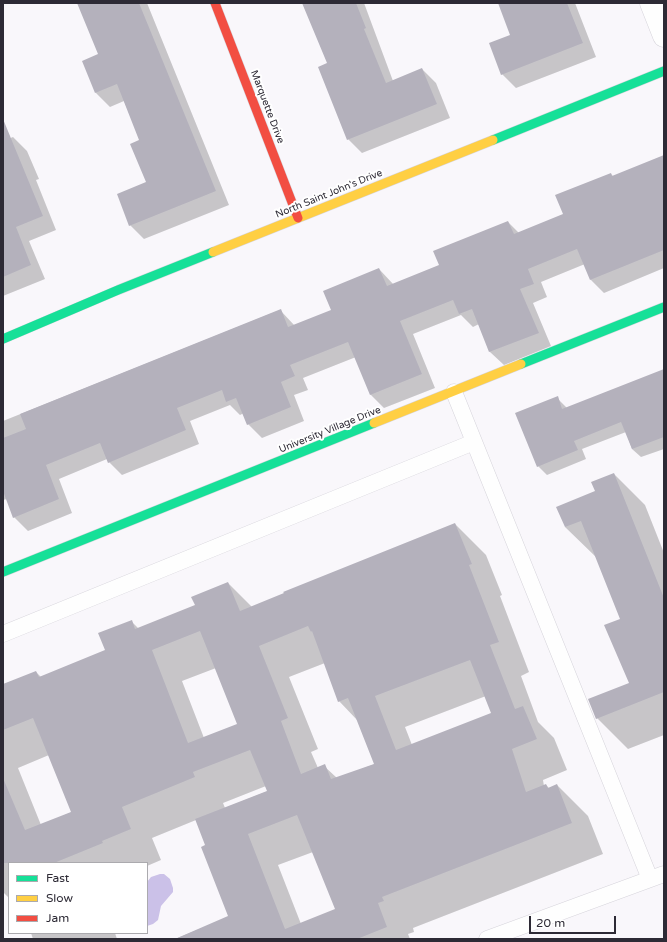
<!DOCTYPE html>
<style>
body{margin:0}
#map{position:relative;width:667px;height:942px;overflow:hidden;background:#f9f7fb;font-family:"Varela Round",sans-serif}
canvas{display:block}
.frame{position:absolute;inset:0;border:4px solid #2d2a35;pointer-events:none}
.legend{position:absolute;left:8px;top:862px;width:140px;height:72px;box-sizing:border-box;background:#fff;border:1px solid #abaaae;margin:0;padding:5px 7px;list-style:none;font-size:12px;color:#2d2a35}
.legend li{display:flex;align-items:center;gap:8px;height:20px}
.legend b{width:20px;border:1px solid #abaaae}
.scale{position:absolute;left:529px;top:916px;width:87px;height:18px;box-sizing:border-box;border:2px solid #2d2a35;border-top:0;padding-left:5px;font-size:12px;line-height:14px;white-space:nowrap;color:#2d2a35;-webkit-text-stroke:3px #fff;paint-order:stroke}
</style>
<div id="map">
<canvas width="667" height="942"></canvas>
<div class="frame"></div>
<ul class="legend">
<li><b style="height:5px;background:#16e098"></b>Fast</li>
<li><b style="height:5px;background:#ffcf43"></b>Slow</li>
<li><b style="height:5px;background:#f24e42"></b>Jam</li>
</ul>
<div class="scale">20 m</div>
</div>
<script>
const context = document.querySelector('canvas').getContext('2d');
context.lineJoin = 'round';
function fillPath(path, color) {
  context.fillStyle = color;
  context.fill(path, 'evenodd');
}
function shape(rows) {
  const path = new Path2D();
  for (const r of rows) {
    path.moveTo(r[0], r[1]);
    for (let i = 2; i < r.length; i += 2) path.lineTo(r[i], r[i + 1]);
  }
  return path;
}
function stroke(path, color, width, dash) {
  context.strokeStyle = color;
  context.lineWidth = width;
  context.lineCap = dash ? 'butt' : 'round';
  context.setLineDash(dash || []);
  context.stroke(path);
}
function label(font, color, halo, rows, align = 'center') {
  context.font = font + ' "Varela Round",sans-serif';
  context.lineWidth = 4;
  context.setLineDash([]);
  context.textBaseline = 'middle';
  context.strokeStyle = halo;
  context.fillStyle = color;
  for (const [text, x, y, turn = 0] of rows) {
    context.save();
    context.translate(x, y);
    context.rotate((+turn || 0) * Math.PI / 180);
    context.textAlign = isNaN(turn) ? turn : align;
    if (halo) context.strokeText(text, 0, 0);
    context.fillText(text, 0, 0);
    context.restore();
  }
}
fillPath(shape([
 [160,874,164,874,170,879,173,888,173,892,161,906,158,920,153,924,147,926,147,882,151,877]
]), '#cbc1e8');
fillPath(shape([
 [78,3,147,3,229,205,144,239,130,225,147,183,141,141,124,101,110,107,96,93,99,55],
 [303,3,364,3,393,81,422,69,436,83,450,118,362,153,348,139,328,64],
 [499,3,575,3,596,57,516,88,502,74,512,36],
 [13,137,27,151,39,179,36,180,56,230,29,241,45,279,3,296,3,141],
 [664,157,664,268,604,293,591,280,585,264,541,282,547,297,533,303,551,346,504,365,490,352,479,324,473,327,461,315,413,334,435,388,384,408,371,395,356,357,303,378,308,390,294,395,304,421,262,438,248,424,244,413,240,415,230,405,190,421,199,444,122,475,109,462,107,459,59,479,72,513,28,531,14,517,7,499,3,500,3,421,280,310,295,326,333,310,379,269,394,285,440,266,508,222,519,233,565,215,611,174,614,177],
 [664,370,664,449,641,457,632,449,626,432,582,449,586,459,547,475,538,466,557,398,567,408],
 [614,474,645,505,664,553,664,735,628,749,597,718,630,683,621,620,597,558,565,527],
 [455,524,486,555,502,595,500,596,529,672,521,676,538,722,554,738,567,770,543,780,544,786,546,785,549,788,557,785,588,816,603,854,413,928,414,932,408,934,410,939,175,939,229,917,207,846,196,820,152,838,161,860,147,866,147,863,9,863,9,898,3,892,3,686,36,672,41,677,106,651,131,621,139,629,196,606,228,583,252,607],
 [325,663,339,701,358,721,375,764,337,778,324,766,318,768,311,752,318,749,289,677],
 [216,668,239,724,204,738,182,681],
 [486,696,493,713,412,745,405,727],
 [49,755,72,812,41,825,18,768],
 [266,786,268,791,225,808,223,803],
 [313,852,336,910,301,924,278,865],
 [31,933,115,933,117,939,33,939]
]), '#0003');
fillPath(shape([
 [77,3,139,3,216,191,129,226,117,194,146,182,130,144,139,140,117,84,95,93,82,61,98,54],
 [302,3,356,3,366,28,364,29,386,83,422,68,437,104,347,140,318,67,327,63],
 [498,3,567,3,583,43,501,75,489,43,510,35],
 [3,119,43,216,16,227,31,265,3,277],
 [664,155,664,250,590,280,577,249,528,269,534,284,520,289,539,333,489,352,472,309,459,314,453,300,400,321,422,374,370,395,348,342,290,365,295,376,281,382,291,407,247,425,236,398,226,402,222,390,177,408,186,430,108,463,100,443,46,465,59,499,13,518,3,491,3,438,26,429,20,414,281,309,288,327,331,310,323,291,379,268,387,286,439,265,433,251,508,221,514,234,563,214,555,195,611,173,612,176],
 [664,369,664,437,632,449,621,422,574,441,578,450,537,467,515,413,558,396,562,409],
 [614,473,664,598,664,692,596,719,588,699,629,683,604,625,620,619,581,521,565,527,556,507,595,491,591,482],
 [455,523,472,564,469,565,499,642,490,645,515,709,523,706,537,739,512,749,526,792,546,784,548,788,557,784,572,823,382,897,384,901,378,903,387,927,357,939,175,939,228,916,201,847,205,845,195,819,267,791,250,750,193,772,195,777,122,807,131,829,102,841,103,843,54,863,3,863,3,778,25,830,71,812,33,718,3,730,3,684,36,671,39,677,105,650,98,633,132,620,135,629,195,605,191,597,228,582,240,611,284,593,283,592],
 [308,626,311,632,312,631,338,702,348,698,374,764,331,779,325,764,301,774,281,721,288,718,259,646],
 [200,631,237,724,188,743,152,650],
 [470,660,491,713,396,750,375,696],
 [297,815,335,909,285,929,248,834]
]), '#b4b1bc');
const lane = shape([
 [454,392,650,879],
 [3,634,474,442],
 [487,939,664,874]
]);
const street = shape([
 [651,3,664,36]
]);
const fast = shape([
 [493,140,664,71],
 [3,339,118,290,213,252],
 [521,364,664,307],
 [3,572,374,423]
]);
const slow = shape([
 [213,252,493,140],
 [374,423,521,364]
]);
const jam = shape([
 [215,3,298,218]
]);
stroke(lane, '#d6d4db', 17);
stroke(street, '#d6d4db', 23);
stroke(fast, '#d6d4db', 10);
stroke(slow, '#d6d4db', 10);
stroke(jam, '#d6d4db', 10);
stroke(lane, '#fefefe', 16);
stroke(street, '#fefefe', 22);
stroke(fast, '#16e098', 9);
stroke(slow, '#ffcf43', 9);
stroke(jam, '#f24e42', 9);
label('10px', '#2d2a35', '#fff', [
 ["Marquette Drive",267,107,69],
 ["North Saint John's Drive",329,194,-22],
 ["University Village Drive",330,430,-22]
]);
</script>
